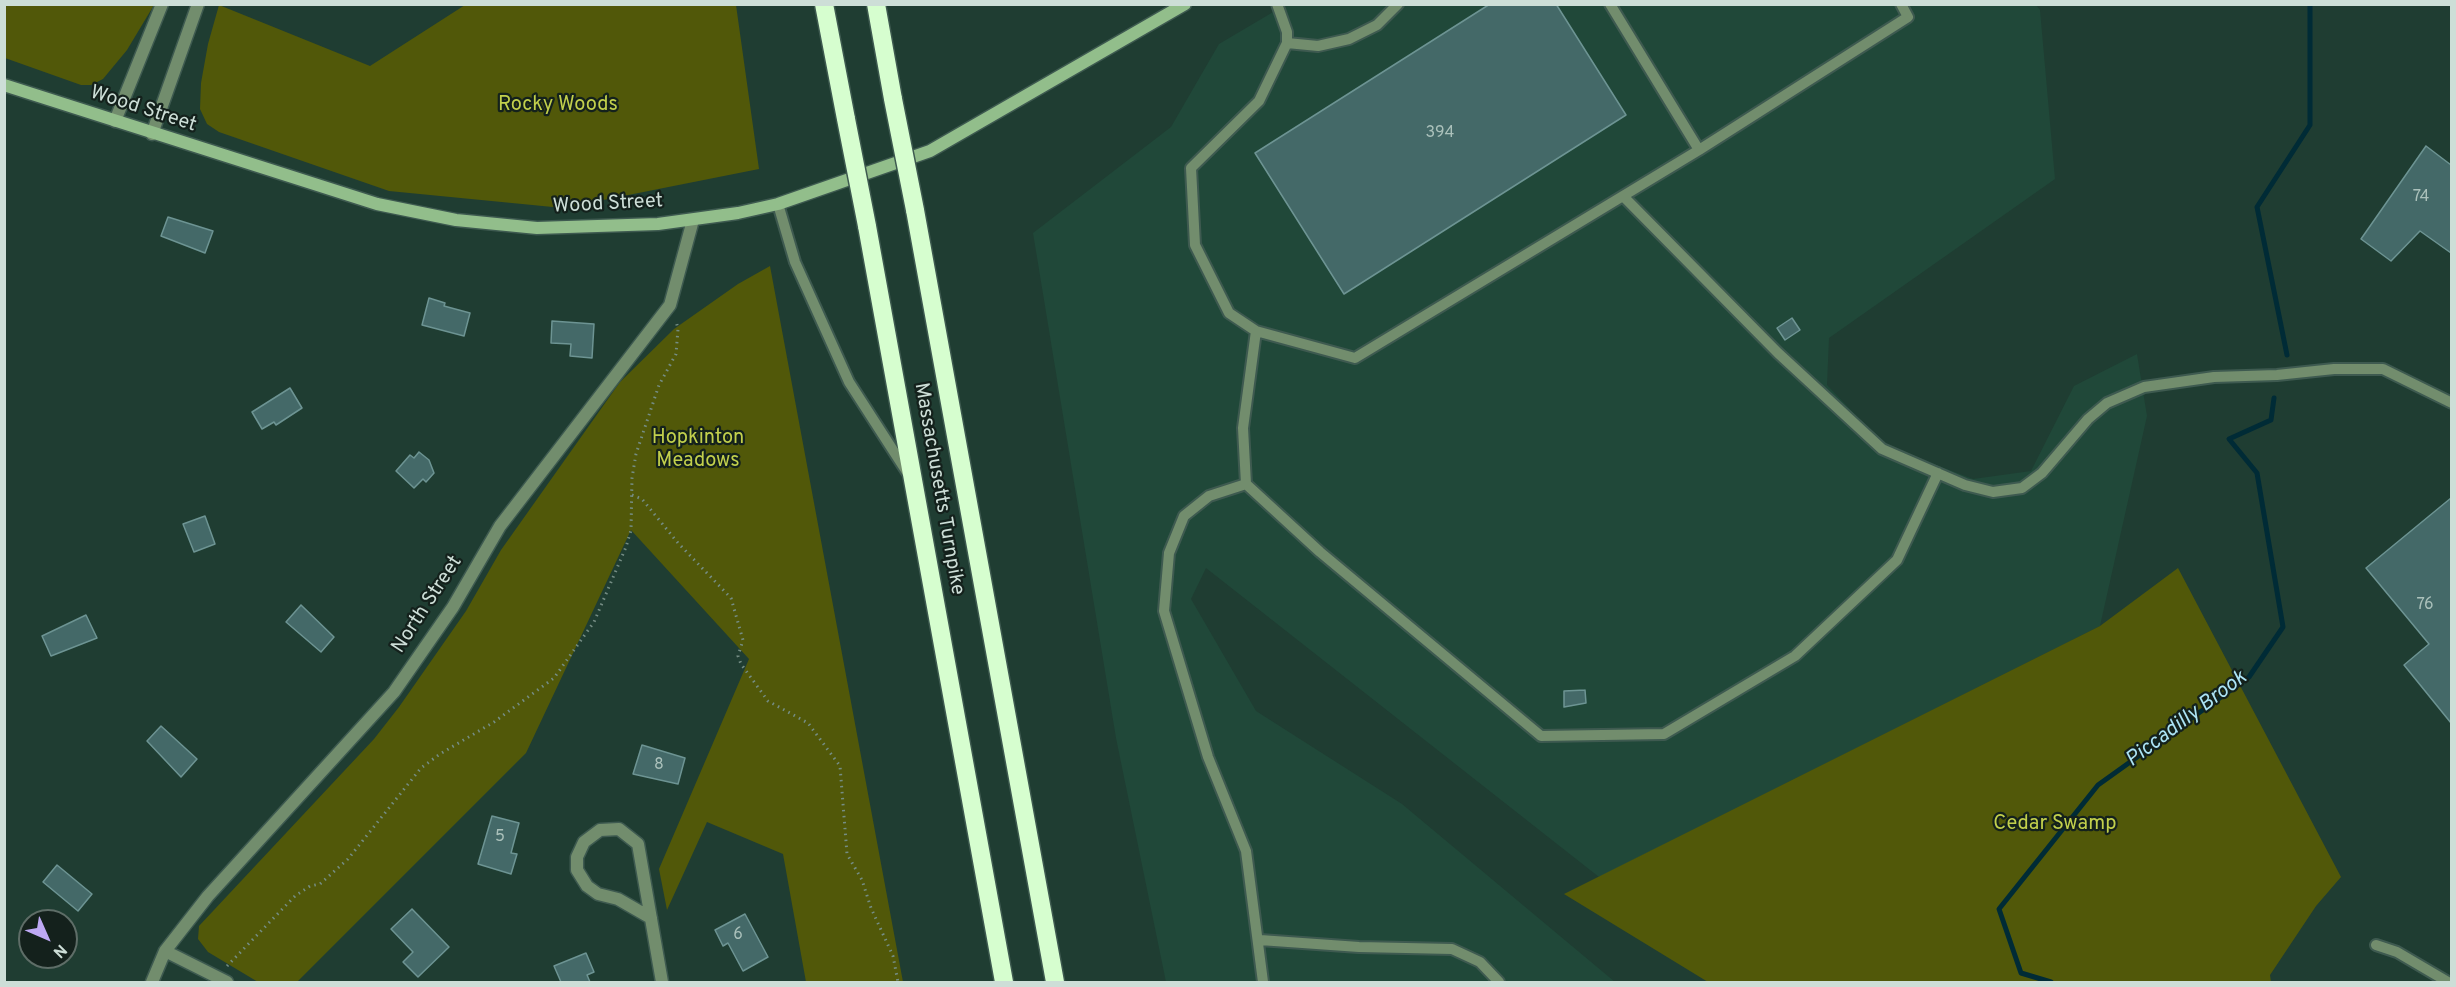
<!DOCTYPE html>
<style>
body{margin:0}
#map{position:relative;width:2456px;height:987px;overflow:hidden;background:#1f3d32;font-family:Overpass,sans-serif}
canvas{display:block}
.frame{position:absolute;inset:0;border:6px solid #cdded7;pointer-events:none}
.north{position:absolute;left:18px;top:909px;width:60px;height:60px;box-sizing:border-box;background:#14211c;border:2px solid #5e6d67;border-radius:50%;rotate:135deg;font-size:16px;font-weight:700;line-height:24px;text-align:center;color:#cdded7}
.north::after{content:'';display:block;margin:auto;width:21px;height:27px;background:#bea9f4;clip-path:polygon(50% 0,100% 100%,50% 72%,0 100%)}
</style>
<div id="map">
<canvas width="2456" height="987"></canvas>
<div class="frame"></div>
<div class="north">N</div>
</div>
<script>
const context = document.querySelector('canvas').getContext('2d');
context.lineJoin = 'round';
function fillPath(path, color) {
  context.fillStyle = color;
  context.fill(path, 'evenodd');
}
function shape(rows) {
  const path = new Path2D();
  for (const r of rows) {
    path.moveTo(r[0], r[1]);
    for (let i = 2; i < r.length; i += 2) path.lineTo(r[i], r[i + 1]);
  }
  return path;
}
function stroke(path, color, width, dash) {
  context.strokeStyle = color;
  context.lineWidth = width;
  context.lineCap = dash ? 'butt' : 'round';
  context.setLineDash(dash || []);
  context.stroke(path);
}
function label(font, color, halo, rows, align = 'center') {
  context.font = font + ' Overpass,sans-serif';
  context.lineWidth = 4.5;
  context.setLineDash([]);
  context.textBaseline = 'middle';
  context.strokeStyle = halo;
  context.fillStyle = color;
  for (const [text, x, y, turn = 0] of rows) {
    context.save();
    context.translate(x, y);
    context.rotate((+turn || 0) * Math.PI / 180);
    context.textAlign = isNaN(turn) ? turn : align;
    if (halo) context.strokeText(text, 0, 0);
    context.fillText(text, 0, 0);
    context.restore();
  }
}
fillPath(shape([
 [1285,5,2036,5,2040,10,2055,179,1829,338,1827,385,1884,445,1973,479,2031,471,2074,386,2137,354,2147,416,2100,626,1599,877,1206,568,1191,599,1256,711,1402,804,1615,982,1166,982,1116,738,1033,233,1171,127,1219,44]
]), '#204839');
fillPath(shape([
 [5,4,154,4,154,5,127,50,103,79,91,85,81,85,5,58],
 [219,5,370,66,465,5,736,5,759,169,563,208,389,191,219,132,207,124,200,109,201,83,208,44],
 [770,266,903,982,806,982,783,854,707,822,667,910,659,869,749,659,631,530,526,753,297,982,258,982,208,952,198,939,199,926,374,739,399,707,466,611,501,550,620,382,674,329,738,284],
 [2178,568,2341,877,2316,906,2270,975,2271,982,1708,982,1564,894,2100,626]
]), '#515809');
stroke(shape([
 [2287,355,2257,207,2310,125,2310,4],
 [2051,982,2021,973,1999,909,2098,785,2249,677,2283,627,2257,473,2229,439,2271,420,2274,398]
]), '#002b36', 5);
const building = shape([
 [1490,4,1556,4,1626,115,1344,294,1255,153,1490,4],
 [2426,146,2451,165,2451,253,2420,231,2391,261,2361,239,2426,146],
 [168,217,213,231,205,253,161,236,168,217],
 [429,298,445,303,444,306,470,313,464,336,422,325,429,298],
 [1792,318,1800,330,1785,340,1777,328,1792,318],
 [552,321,594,324,592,358,570,356,571,344,551,343,552,321],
 [290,388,302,408,276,425,274,422,262,429,252,412,290,388],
 [419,452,429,460,434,473,426,482,423,479,414,488,396,471,410,455,414,458,419,452],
 [2451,498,2451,723,2404,665,2429,644,2366,568,2451,498],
 [205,516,215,544,194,552,183,524,205,516],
 [301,605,334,637,321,652,286,622,301,605],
 [86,615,97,638,51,656,42,636,86,615],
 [1585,690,1586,703,1564,707,1564,691,1585,690],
 [161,726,197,759,181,777,147,741,161,726],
 [642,745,685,758,678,784,633,774,642,745],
 [492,816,519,823,511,853,517,854,511,874,478,864,492,816],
 [57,865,92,894,78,911,43,882,57,865],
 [412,909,449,947,418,977,403,962,413,952,391,929,412,909],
 [745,914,768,957,743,971,728,943,723,946,715,930,745,914],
 [586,953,594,972,587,975,590,982,561,982,554,966,586,953]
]);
fillPath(building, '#446968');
stroke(building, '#6d9493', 1.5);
const service = shape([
 [1277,4,1287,32,1287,43,1259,101,1191,168,1195,245,1229,313,1256,331,1243,428,1246,484,1320,552,1541,736,1664,734,1795,656,1897,560,1938,473],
 [1287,43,1318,46,1349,39,1377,25,1398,4],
 [1699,150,1908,17,1901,4],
 [1623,196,1778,353,1882,449,1965,485,1993,492,2022,488,2042,473,2088,419,2107,403,2144,387,2214,377,2277,375,2334,369,2383,369,2452,403],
 [778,204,795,262,849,382,907,472],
 [1256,331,1355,358,1699,150,1610,4],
 [1246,484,1209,496,1184,516,1169,553,1164,611,1208,757,1246,851,1263,982],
 [1260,940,1359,947,1452,949,1480,962,1499,982],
 [2376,945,2397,952,2448,982]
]);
const minor = shape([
 [115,121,162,4],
 [152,134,198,4],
 [651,918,618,899,598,894,587,886,577,870,577,857,584,842,600,830,619,829,638,844,662,982],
 [165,951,227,982],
 [152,982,165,951,208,896,394,692,453,607,500,526,670,305,693,220]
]);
const secondary = shape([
 [4,85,377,204,456,220,537,228,658,224,738,213,778,204,930,151,1185,4]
]);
const motorway = shape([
 [824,4,846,119],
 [876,4,893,99],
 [915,210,1055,982],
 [867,226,1004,982]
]);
stroke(service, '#3e5a50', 14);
stroke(minor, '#3e5a50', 15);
stroke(secondary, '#3e5a50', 15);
stroke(motorway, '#3e5a50', 21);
stroke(shape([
 [632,495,642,499,678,543,731,598,743,640,738,656,741,664,768,701,808,723,840,766,847,854,862,880,871,908,893,956,898,982],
 [4,566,7,564],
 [227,966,295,896,310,886,320,884,348,859,421,768,440,754,494,722,554,678,594,622,626,547,631,530,632,478,636,454,659,385,676,354,678,329,676,321]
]), '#758d84', 3, [1.5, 4.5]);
stroke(service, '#728d6d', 10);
stroke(minor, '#728d6d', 12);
stroke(secondary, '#92be8b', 12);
stroke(motorway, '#d6fecf', 18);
const motorwayBridge = shape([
 [893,99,915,210],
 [846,119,867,226]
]);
stroke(motorwayBridge, '#3e5a50', 21, []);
stroke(motorwayBridge, '#d6fecf', 18);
label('16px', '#abc1bb', null, [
 ["394",1440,134],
 ["74",2421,198],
 ["76",2425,606],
 ["8",659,766],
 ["5",500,838],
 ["6",738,936]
]);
label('20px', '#c2d04c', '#14211c', [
 ["Rocky Woods",558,106],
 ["Hopkinton",698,439],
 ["Meadows",698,462],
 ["Cedar Swamp",2055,825]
]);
label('20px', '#cdded7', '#14211c', [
 ["Wood Street",143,110,18],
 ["Wood Street",608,205,-3],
 ["Massachusetts Turnpike",938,489,80],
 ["North Street",428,605,-57]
]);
label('italic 21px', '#ace4f5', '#14211c', [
 ["Piccadilly Brook",2187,720,-37]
]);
</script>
